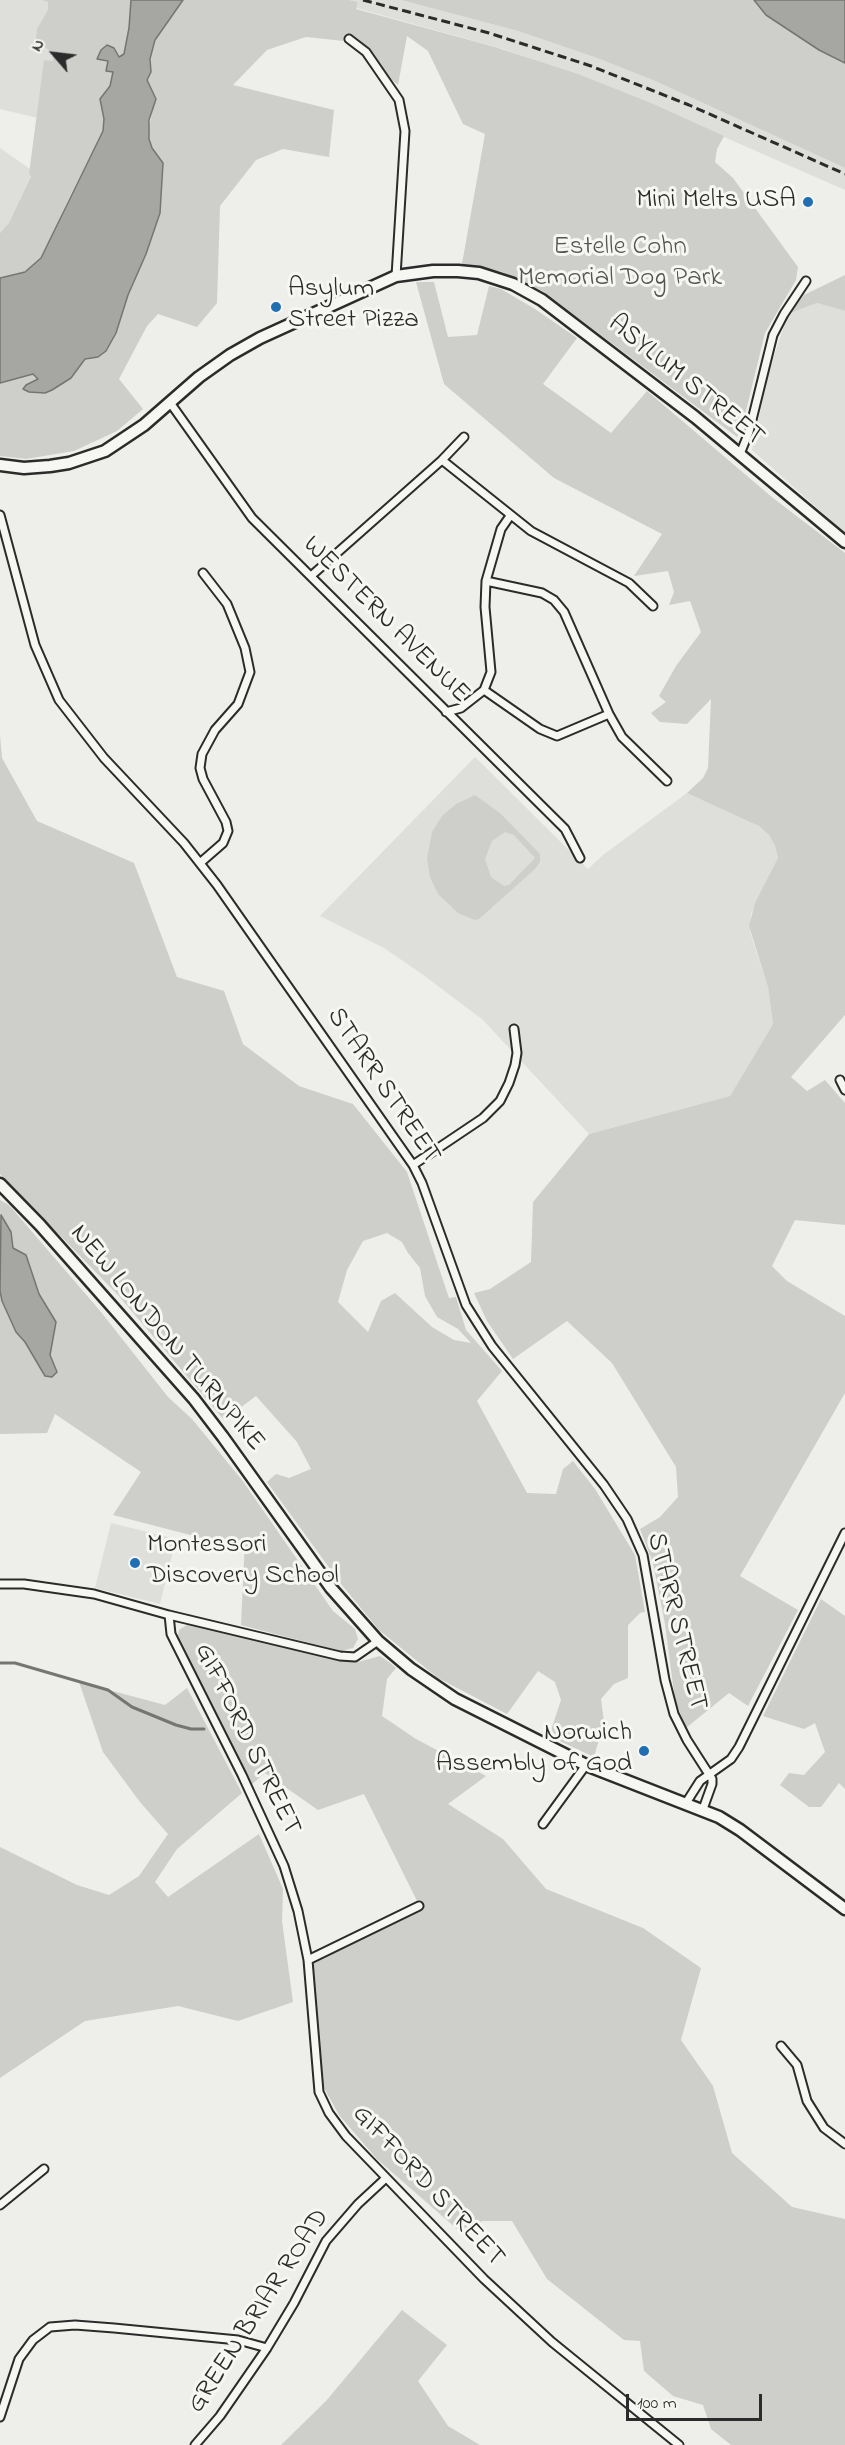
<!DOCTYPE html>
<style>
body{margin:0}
#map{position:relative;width:845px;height:2445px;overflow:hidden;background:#eeeeea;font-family:"Indie Flower",sans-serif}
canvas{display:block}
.north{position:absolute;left:24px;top:24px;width:60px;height:60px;-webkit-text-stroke:4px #f6f6f2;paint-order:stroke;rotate:298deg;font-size:16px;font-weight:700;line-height:24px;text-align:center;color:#2b2b2b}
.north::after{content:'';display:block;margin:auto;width:21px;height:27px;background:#2b2b2b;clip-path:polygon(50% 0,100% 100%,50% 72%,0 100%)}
.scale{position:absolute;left:626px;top:2394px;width:136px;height:27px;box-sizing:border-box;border:3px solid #2b2b2b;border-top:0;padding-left:8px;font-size:18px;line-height:21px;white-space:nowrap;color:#2b2b2b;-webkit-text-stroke:4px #f6f6f2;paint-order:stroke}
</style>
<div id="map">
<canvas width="845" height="2445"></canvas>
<div class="north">N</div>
<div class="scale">100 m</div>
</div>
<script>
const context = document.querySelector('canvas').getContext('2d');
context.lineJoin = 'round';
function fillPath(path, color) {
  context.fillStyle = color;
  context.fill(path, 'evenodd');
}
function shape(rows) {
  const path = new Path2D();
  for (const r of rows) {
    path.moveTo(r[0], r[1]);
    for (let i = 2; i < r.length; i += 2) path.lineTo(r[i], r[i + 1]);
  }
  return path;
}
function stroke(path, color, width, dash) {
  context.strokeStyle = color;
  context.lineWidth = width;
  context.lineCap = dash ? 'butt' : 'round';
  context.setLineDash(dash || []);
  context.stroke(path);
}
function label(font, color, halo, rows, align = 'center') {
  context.font = font + ' "Indie Flower",sans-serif';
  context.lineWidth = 6;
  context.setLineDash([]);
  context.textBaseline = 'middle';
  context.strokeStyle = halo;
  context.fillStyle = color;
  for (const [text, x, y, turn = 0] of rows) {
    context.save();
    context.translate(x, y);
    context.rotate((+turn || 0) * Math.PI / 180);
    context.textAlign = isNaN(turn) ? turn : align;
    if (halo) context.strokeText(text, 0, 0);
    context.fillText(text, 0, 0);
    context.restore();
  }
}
fillPath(shape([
 [0,0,54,0,76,64,45,60,38,118,0,109],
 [349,0,401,0,518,31,597,58,655,81,845,168,845,190,603,84,503,49,356,8,358,2],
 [0,148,30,169,31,175,9,224,0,233],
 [817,303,845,311,845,533,752,450,769,371,788,314],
 [475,757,588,869,603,855,687,793,736,814,759,826,769,835,775,846,778,858,751,914,750,932,768,987,773,1024,730,1096,589,1134,483,1020,422,974,384,948,320,916],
 [111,1523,176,1539,160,1604,95,1588]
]), '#dededb');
fillPath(shape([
 [42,0,131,0,129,28,124,54,119,57,116,51,107,45,104,47,101,60,110,62,113,72,103,131,69,198,45,251,38,262,25,272,0,278,0,233,9,223,31,176,29,174,44,60,53,61,53,54,36,39,37,29,48,10,48,2],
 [183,0,349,0,358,2,356,9,495,47,578,74,651,103,724,136,717,149,715,162,733,178,798,267,796,280,765,333,742,427,737,437,542,291,502,272,462,264,485,134,463,124,428,51,407,36,398,85,344,41,306,37,267,50,233,85,334,110,329,157,283,149,256,160,220,206,217,303,197,327,158,314,147,326,119,379,143,409,117,431,74,451,26,459,0,456,0,383,28,374,35,375,38,378,24,386,29,392,48,392,73,376,83,360,91,357,115,335,128,295,159,215,163,163,152,148,148,133,155,98,147,80,151,72,151,58,157,36],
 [401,0,754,0,766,15,819,50,845,63,845,168,655,81,597,58,518,31],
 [845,275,845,311,817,303,788,314,804,295],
 [416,282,434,282,448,337,477,335,489,286,501,289,535,309,577,338,543,384,611,433,647,391,773,498,845,553,845,1015,791,1077,807,1091,825,1080,845,1103,845,1225,795,1220,772,1266,787,1281,845,1316,845,1393,740,1576,798,1610,748,1706,729,1693,686,1728,675,1700,665,1624,653,1563,640,1529,660,1517,678,1497,676,1467,612,1363,567,1321,513,1359,487,1321,474,1293,490,1289,531,1262,533,1202,589,1134,730,1096,773,1024,768,987,749,926,755,903,778,858,775,846,769,835,759,826,687,793,703,778,708,768,711,699,687,724,660,722,651,713,666,702,659,696,676,666,701,632,690,601,669,605,674,592,668,571,634,576,662,534,554,478,444,384],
 [0,735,2,758,37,821,134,863,177,977,224,991,243,1044,299,1086,353,1104,407,1172,449,1298,456,1297,466,1330,502,1371,477,1401,527,1493,556,1494,563,1469,573,1461,595,1489,635,1555,645,1612,640,1613,628,1625,628,1678,614,1684,601,1699,604,1722,594,1757,549,1736,561,1700,555,1682,538,1671,507,1714,438,1678,379,1630,341,1584,267,1482,276,1474,289,1478,311,1469,297,1442,256,1396,224,1420,118,1295,0,1174],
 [387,1233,402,1242,408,1253,420,1268,425,1296,437,1317,458,1329,471,1343,454,1340,432,1327,395,1293,381,1301,368,1332,338,1302,347,1270,363,1241],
 [475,795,500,813,540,854,540,862,535,869,479,919,475,920,458,913,438,894,430,877,427,859,432,832,442,816,456,804],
 [505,832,514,835,535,858,509,885,504,886,491,877,485,859,492,841],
 [0,1200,9,1205,101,1312,168,1397,192,1419,242,1480,333,1611,355,1629,358,1639,353,1648,340,1651,241,1625,245,1540,237,1547,113,1515,141,1472,55,1414,47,1433,0,1434],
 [821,1599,845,1616,845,1789,839,1783,821,1807,809,1807,780,1785,789,1773,804,1775,825,1752,815,1723,804,1729,763,1716],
 [190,1623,343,1661,358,1662,380,1656,389,1662,396,1668,387,1679,382,1716,416,1739,486,1776,448,1804,503,1839,546,1889,643,1928,701,1968,681,2040,713,2086,732,2153,792,2207,845,2219,845,2445,731,2445,711,2429,703,2405,673,2396,644,2371,640,2341,624,2340,547,2279,512,2221,482,2221,465,2236,377,2159,339,2115,323,2086,312,1952,419,1905,364,1794,318,1810,265,1773,251,1785,178,1636,179,1630],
 [79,1682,165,1705,187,1688,242,1793,177,1849,155,1882,168,1897,259,1834,283,1889,282,1921,293,2002,238,2021,178,2006,85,2021,0,2078,0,1847,77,1885,109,1895,139,1876,168,1834,140,1802,103,1752],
 [402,2310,447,2345,418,2381,448,2426,480,2445,281,2445,326,2401]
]), '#cececa');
const water = shape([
 [131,0,183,0,155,40,150,59,151,72,147,80,156,99,149,120,149,139,152,148,163,163,160,213,146,254,128,295,116,333,106,351,98,357,85,359,71,378,52,390,45,393,29,392,23,389,26,385,38,379,33,374,0,383,0,278,25,272,41,258,103,131,104,119,100,99,110,86,113,72,106,71,108,61,97,59,101,50,107,45,114,48,119,57,124,54,129,28,131,0],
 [754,0,845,0,845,63,819,50,766,15,754,0],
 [1,1215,11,1232,13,1248,26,1255,39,1294,56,1322,50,1355,57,1372,52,1377,45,1376,25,1342,16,1332,2,1301,0,1291,1,1215]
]);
fillPath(water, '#a6a6a3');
stroke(water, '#757573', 1.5);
stroke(shape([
 [0,1663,15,1663,108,1690,132,1707,176,1725,191,1729,204,1729]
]), '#757573', 3);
const street = shape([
 [349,39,366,52,399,100,405,131,396,276],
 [171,404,252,518,565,829,580,858],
 [740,454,749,432,773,335,784,314,806,281],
 [442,460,531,531,629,583,653,606],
 [0,515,35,645,59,700,104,758,184,843,217,885,413,1165,422,1183,466,1305,492,1346,604,1485,627,1519,643,1555,665,1680,674,1714,687,1740,712,1779,712,1784,703,1809],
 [311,576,442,460,464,437],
 [486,581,542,593,554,600,564,612,609,714,622,737,667,781],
 [484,690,540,729,557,736,609,714],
 [446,712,461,708,484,690,491,672,485,607,486,581,501,529,510,516],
 [200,863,223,843,228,831,226,822,203,779,200,768,202,754,215,730,238,704,250,672,245,648,227,604,203,573],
 [840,1080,845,1090],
 [413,1165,483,1118,500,1101,509,1083,515,1065,517,1053,514,1029],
 [0,1584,24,1584,94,1594,169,1615,340,1656,355,1657,378,1641],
 [169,1615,171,1634,242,1775,284,1866,298,1911,308,1960,319,2092,329,2113,346,2136,484,2279,552,2342,679,2445],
 [686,1803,700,1781,731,1759,739,1747,845,1533],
 [543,1824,586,1765],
 [308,1960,419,1906],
 [781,2046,797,2065,807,2101,824,2128,845,2144],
 [0,2205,44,2169],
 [0,2417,19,2359,33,2340,50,2327,75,2325,114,2328,238,2340,267,2348],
 [195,2445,220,2416,267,2348,294,2303,326,2241,358,2204,386,2178]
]);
const secondary = shape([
 [0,465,24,468,50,466,69,463,105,451,144,425,199,377,230,355,260,338,396,276,433,271,458,271,479,273,513,284,542,300,695,417,845,542],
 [0,1184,40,1225,194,1399,223,1437,331,1588,378,1641,411,1669,455,1699,586,1765,719,1817,740,1830,845,1909]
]);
stroke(street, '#2b2b2b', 11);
stroke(secondary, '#2b2b2b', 15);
stroke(street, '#f6f6f2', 7);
stroke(secondary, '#f6f6f2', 10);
stroke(shape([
 [363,0,489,33,591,66,689,105,845,174]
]), '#2b2b2b', 3, [9, 4.5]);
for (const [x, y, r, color] of [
 [808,202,6,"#1f6fb2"],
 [276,307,6,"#1f6fb2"],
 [135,1563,6,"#1f6fb2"],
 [644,1751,6,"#1f6fb2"]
]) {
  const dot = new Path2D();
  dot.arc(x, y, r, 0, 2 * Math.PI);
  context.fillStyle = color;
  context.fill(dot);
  stroke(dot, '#f6f6f2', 2);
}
label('27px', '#2b2b2b', '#f6f6f2', [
 ["Mini Melts USA",796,202],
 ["Asylum",288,291,"left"],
 ["Street Pizza",288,322,"left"],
 ["Montessori",147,1547,"left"],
 ["Discovery School",147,1578,"left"],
 ["Norwich",632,1735],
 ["Assembly of God",632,1766]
], 'right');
label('27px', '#545453', '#f6f6f2', [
 ["Estelle Cohn",620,249],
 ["Memorial Dog Park",620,280]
]);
label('27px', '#2b2b2b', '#f6f6f2', [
 ["ASYLUM STREET",685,382,39],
 ["WESTERN AVENUE",385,621,45],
 ["STARR STREET",382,1087,56],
 ["NEW LONDON TURNPIKE",166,1339,50],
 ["STARR STREET",675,1622,76],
 ["GIFFORD STREET",246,1740,64],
 ["GIFFORD STREET",427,2187,47],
 ["GREEN BRIAR ROAD",260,2312,-57]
]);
</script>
